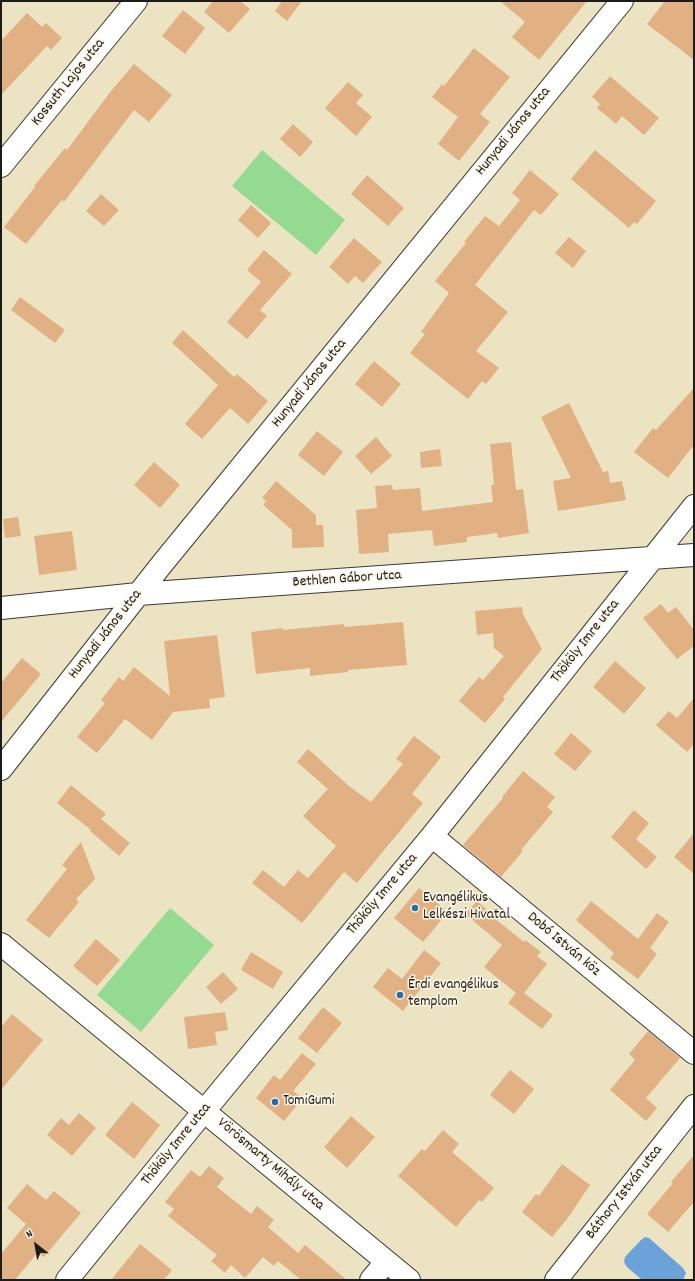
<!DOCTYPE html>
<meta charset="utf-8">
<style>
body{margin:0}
#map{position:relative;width:695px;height:1281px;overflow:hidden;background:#ece3c2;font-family:Dekko,sans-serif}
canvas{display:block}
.frame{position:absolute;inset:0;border:2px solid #1c1c1c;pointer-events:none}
.north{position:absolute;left:16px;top:1225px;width:40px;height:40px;-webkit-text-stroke:3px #fcf5e5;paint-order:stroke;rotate:329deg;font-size:11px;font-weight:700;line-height:16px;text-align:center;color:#1c1c1c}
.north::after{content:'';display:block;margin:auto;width:14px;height:18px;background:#1c1c1c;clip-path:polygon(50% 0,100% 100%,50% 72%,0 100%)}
</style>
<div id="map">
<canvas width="695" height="1281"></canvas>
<div class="frame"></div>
<div class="north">N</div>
</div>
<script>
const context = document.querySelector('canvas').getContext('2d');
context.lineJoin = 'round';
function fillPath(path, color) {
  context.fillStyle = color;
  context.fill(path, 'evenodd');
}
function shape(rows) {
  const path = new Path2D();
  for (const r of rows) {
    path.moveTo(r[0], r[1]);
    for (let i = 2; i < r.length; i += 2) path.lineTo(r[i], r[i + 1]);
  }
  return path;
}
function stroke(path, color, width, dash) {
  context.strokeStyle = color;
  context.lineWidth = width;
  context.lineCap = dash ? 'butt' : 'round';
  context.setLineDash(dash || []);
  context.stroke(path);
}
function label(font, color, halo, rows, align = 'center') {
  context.font = font + ' Dekko,sans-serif';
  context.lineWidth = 3;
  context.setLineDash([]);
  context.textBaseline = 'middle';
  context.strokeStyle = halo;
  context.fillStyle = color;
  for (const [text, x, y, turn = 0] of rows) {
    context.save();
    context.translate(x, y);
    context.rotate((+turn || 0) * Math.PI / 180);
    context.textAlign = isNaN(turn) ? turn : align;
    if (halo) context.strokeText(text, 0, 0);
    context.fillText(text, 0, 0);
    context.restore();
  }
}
fillPath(shape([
 [262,150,345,220,316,255,232,186],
 [170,908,214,945,141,1032,97,995]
]), '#95da92');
fillPath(shape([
 [645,1237,649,1238,683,1268,686,1273,683,1280,642,1280,627,1267,624,1262,625,1257,641,1240]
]), '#6ba2d9');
fillPath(shape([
 [213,1,240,1,250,9,229,33,204,12],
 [282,1,302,1,287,21,275,11],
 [500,1,587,1,539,60,512,37,525,22],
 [665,1,694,1,694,60,647,24],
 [183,10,205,28,185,54,162,36],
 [27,13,42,27,46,23,62,38,51,50,47,46,1,95,1,41],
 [474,48,510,77,480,114,490,122,459,161,438,144,458,117,432,97,442,84,444,86],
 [134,64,172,95,149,122,134,110,64,202,62,200,26,244,4,227,35,187,34,186,65,148,67,150,111,91],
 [610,76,659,118,644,135,622,116,616,124,597,108,600,104,592,97],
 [348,82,363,95,356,103,372,117,356,136,325,108],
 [293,124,313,142,300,157,280,139],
 [595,150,656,201,637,224,634,222,629,228,571,179],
 [530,170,559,194,541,215,534,210,475,285,508,312,476,351,499,368,486,384,482,381,468,399,410,353,425,334,421,332,449,293,435,281,466,243,464,242,485,216,499,226,520,200,512,193],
 [367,175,404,208,388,226,351,194],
 [101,194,119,210,104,226,86,211],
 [251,205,271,223,258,238,238,220],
 [569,237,586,251,573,268,555,253],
 [354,238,382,262,363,283,355,276,348,284,329,267],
 [264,250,292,274,260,310,267,316,247,339,227,322,261,282,247,270],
 [20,297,65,330,55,343,11,310],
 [183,330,234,377,237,374,268,401,248,424,230,408,202,439,185,424,218,385,172,343],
 [374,361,401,384,382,407,355,384],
 [694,388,694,445,668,478,634,452,653,428,656,430],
 [569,403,603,472,608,471,610,483,622,481,626,500,558,511,553,481,571,478,541,417],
 [317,431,343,452,324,476,298,455],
 [376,437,392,456,371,474,355,456],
 [511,442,516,490,523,489,529,533,498,538,497,533,467,537,467,542,434,546,432,530,388,534,389,552,359,554,356,510,377,508,375,486,392,485,393,490,420,488,422,511,493,502,491,485,494,485,490,444],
 [440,449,442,466,421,468,420,452],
 [154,462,180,485,160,508,134,485],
 [276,481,316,515,316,525,323,525,324,547,292,548,292,530,263,505,266,501,262,498],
 [18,517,21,536,5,538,3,519],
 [72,531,77,570,39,575,34,536],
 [661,604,668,613,676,607,694,630,694,646,677,659,643,618],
 [522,607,523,614,542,649,503,697,505,699,485,723,459,701,479,677,483,680,504,656,494,648,493,633,477,635,475,611],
 [403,622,407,665,348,670,348,672,310,676,310,668,256,674,251,632,283,628,283,630,344,624,344,627],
 [217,635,225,697,209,699,210,708,173,712,152,740,125,719,97,753,77,737,105,703,101,700,119,677,123,681,134,667,170,696,164,641],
 [22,658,41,674,1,722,1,683],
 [615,661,646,688,624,714,593,687],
 [694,698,694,744,687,752,656,725,669,711,677,718],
 [571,733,592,751,575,771,554,754],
 [414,736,441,757,412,794,423,803,357,883,344,872,302,923,252,883,263,870,284,887,298,870,308,878,336,846,303,816,328,789,297,762,308,749,350,787,371,802,403,764,396,759],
 [523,771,555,797,547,807,553,812,521,850,523,851,501,877,463,845,503,798,502,797],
 [71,785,106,814,101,819,130,843,119,856,90,831,91,830,57,803],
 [634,810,649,823,636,839,657,857,646,869,611,837],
 [694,833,694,874,674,857],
 [81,842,95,879,76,899,79,902,49,938,26,920,67,869,62,865],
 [419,888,448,912,423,942,394,918],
 [477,901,491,913,489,914,524,942,525,940,541,952,537,956,547,964,524,993,553,1015,542,1029,508,1003,516,993,484,967,502,945,465,914],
 [591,901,638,939,657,913,669,922,650,948,657,954,638,979,610,958,614,953,576,920],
 [96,939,120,960,97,986,73,966],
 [424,950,441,963,403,1011,373,987,388,968,402,979],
 [251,952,283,972,273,989,241,970],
 [223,972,238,989,221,1004,206,987],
 [323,1007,342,1023,317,1053,298,1038],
 [225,1012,228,1030,215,1032,217,1045,188,1049,184,1017],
 [12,1014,43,1040,1,1090,1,1027],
 [648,1031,680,1058,646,1098,657,1108,646,1121,610,1090,635,1060,629,1054],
 [302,1053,316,1064,293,1091,303,1098,284,1121,256,1098,274,1075,280,1080],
 [510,1070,534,1089,514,1114,490,1095],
 [132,1102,160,1125,134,1159,105,1135],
 [79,1113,96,1128,72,1156,47,1135,61,1118,69,1125],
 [351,1116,375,1137,347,1168,324,1147],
 [443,1130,459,1144,452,1152,494,1188,482,1202,479,1200,456,1227,398,1176,422,1149,425,1151],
 [694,1155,694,1202,668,1232,647,1214,673,1183,671,1182],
 [562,1164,590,1185,567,1219,552,1237,522,1212,536,1194,539,1196],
 [209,1166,224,1178,217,1187,251,1214,257,1206,274,1220,268,1227,298,1253,305,1245,347,1280,301,1280,278,1261,274,1266,263,1257,245,1278,231,1265,225,1273,211,1261,217,1255,168,1216,174,1209,165,1202,191,1170,200,1177],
 [27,1184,46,1200,54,1191,81,1213,44,1257,38,1252,15,1280,1,1280,1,1254,26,1224,7,1208],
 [140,1244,172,1270,164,1280,111,1280]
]), '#e2b183');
const minor = shape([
 [1,166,136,1],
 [1,608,138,594,694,555],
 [1,769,162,564,622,1],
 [432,836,694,1053],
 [1,944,409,1280],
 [67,1280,191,1127,432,836,694,506],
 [371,1280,386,1262],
 [556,1280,694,1106]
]);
stroke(minor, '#3b3a35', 24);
stroke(minor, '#fff', 22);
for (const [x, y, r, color] of [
 [415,908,4,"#1f6fb2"],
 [400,995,4,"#1f6fb2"],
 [275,1102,4,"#1f6fb2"]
]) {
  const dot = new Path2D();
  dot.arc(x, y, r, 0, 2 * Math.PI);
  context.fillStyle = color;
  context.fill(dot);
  stroke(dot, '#fcf5e5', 1.5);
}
label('15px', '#1c1c1c', '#fcf5e5', [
 ["Kossuth Lajos utca",69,83,-51],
 ["Hunyadi János utca",514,132,-51],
 ["Hunyadi János utca",310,384,-51],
 ["Bethlen Gábor utca",347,580,-4],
 ["Hunyadi János utca",106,635,-52],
 ["Thököly Imre utca",586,642,-52],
 ["Thököly Imre utca",383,895,-50],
 ["Dobó István köz",563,945,40],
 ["Thököly Imre utca",177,1145,-51],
 ["Vörösmarty Mihály utca",270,1165,40],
 ["Báthory István utca",625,1193,-52]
]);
label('15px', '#1c1c1c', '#fcf5e5', [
 ["Evangélikus",423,899],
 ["Lelkészi Hivatal",423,916],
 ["Érdi evangélikus",408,986],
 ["templom",408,1003],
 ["TomiGumi",283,1102]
], 'left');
</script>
